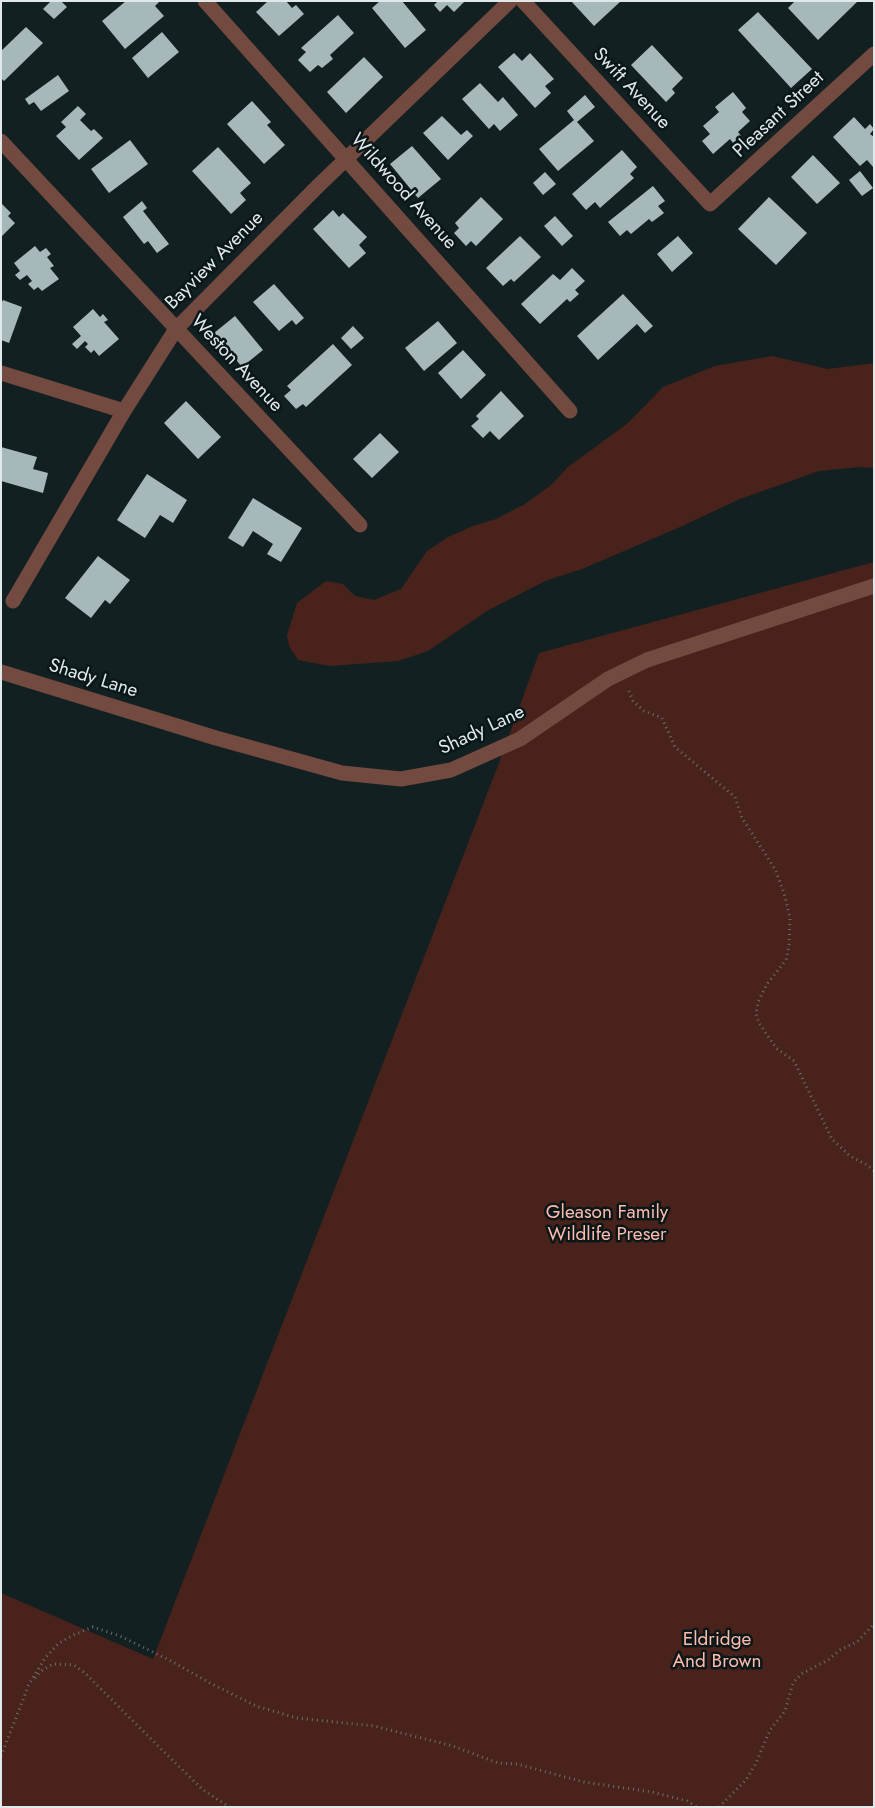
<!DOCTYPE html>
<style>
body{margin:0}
#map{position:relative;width:875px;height:1808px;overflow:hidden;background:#132022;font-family:Jost,sans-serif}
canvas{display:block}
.frame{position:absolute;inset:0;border:2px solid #e0e8ea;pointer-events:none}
</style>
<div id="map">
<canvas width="875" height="1808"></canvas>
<div class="frame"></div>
</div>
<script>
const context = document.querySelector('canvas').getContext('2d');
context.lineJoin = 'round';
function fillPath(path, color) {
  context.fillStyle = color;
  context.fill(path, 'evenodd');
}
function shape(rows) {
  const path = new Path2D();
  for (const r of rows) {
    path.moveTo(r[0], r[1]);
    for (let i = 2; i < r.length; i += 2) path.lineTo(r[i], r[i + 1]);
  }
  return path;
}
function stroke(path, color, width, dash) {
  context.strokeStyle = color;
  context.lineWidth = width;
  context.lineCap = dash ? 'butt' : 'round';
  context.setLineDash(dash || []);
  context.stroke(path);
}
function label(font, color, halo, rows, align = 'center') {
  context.font = font + ' Jost,sans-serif';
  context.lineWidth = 5;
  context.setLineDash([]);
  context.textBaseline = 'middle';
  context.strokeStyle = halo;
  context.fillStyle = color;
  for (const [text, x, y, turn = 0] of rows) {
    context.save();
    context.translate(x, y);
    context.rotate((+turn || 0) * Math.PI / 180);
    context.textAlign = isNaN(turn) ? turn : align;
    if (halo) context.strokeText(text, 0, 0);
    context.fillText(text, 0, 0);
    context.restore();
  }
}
fillPath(shape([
 [772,356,828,369,874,363,874,468,860,467,819,471,740,499,680,527,582,569,545,581,487,611,428,651,398,661,330,666,298,660,289,646,287,635,297,603,326,581,343,584,355,596,374,600,401,589,427,551,448,537,473,526,496,519,525,504,551,485,568,467,628,423,663,387,715,366],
 [874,562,874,1807,1,1807,1,1593,153,1659,499,763,539,653]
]), '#49231b');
fillPath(shape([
 [51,1,61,1,67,7,54,19,43,9],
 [126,1,160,1,155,6,164,16,125,49,102,21],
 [268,1,286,1,292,8,296,5,304,14,279,36,256,12],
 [380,1,402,1,426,30,405,48,372,8],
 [438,1,465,1,454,12,447,5,440,12,434,5],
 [571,1,621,1,594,26],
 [795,1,858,1,818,40,788,8],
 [758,12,812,69,791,88,738,30],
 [338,15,354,33,330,55,333,59,322,68,318,65,310,72,298,60,306,52,301,48],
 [26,27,43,43,4,81,1,78,1,51],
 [162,32,179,52,148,78,132,58],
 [652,45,683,78,672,89,675,93,666,102,631,65],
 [514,53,522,61,530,53,554,79,545,86,551,93,535,108,498,67],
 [364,57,383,77,346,113,327,92],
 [58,75,69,91,41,111,34,102,29,105,25,99],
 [480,83,498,102,503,97,518,115,500,131,494,124,489,129,462,99],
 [733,92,746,108,742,112,750,121,738,132,741,136,733,143,730,139,713,154,702,141,710,134,703,126,719,112,715,107],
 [585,95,595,107,577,122,594,141,558,171,539,149,574,120,567,111],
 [252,101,271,122,267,125,285,145,264,164,227,124],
 [78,106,86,114,80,120,91,131,94,129,103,138,79,160,56,136,66,127,61,122],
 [442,116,461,135,467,130,473,136,448,160,423,133],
 [854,117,865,129,870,124,874,129,870,134,874,137,874,168,867,160,860,166,833,137],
 [130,140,148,164,109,193,91,169],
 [412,146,441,179,418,198,390,164],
 [218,147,251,183,240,193,246,200,231,214,192,171],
 [622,150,637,167,630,174,634,178,600,208,595,202,586,210,572,194],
 [813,155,840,183,817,204,791,177],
 [860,171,873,188,862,196,849,180],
 [545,172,556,184,543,195,533,183],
 [653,186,665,201,658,206,664,213,652,222,649,219,631,234,627,230,620,236,608,222],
 [481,197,503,219,476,246,471,241,466,246,454,233,459,228,455,223],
 [769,197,807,233,776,265,738,229],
 [142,201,147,208,143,211,169,244,157,253,148,241,144,244,123,217],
 [1,203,11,213,8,216,15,223,1,237],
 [333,210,339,217,343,213,367,237,359,245,366,253,349,268,313,229],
 [555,216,573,236,562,246,544,226],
 [520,236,541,257,514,282,511,279,503,286,486,268],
 [678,236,693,253,672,272,657,254],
 [35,246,40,252,46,248,51,254,47,257,54,266,50,268,59,279,42,291,38,287,34,290,28,284,32,281,27,275,20,280,15,275,20,271,14,263],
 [572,268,585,281,575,290,579,294,570,302,567,299,540,324,521,304,553,274,560,280],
 [274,284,304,318,296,325,292,320,279,331,253,302],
 [623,294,653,326,645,333,637,324,598,360,577,336],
 [3,300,22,307,9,343,1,340,1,304],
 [93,309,100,317,103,314,108,320,104,322,119,339,99,356,94,350,91,353,85,347,88,344,85,341,77,349,72,344,81,336,73,327],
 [235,316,263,350,242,367,214,333],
 [438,321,457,343,424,371,405,348],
 [353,326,364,338,351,349,341,338],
 [333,344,352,365,306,407,303,404,296,409,284,396,291,390,287,386],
 [463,350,486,375,461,399,438,373],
 [501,391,524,416,499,440,490,431,483,438,471,426,479,419,476,416],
 [186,401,221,437,198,459,164,423],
 [380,433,399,452,372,478,353,459],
 [1,447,37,457,33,469,48,473,43,493,1,481],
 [147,474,187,500,173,523,160,515,145,538,117,520],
 [253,498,302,528,281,562,267,554,273,544,253,531,243,547,228,538],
 [98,556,130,580,110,604,105,600,91,618,65,598]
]), '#a7b8ba');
stroke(shape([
 [629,691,633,701,644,711,662,718,675,747,735,797,742,818,775,869,784,893,790,918,789,946,786,960,767,984,758,1002,756,1014,759,1023,776,1048,794,1061,832,1139,850,1156,867,1165,874,1171],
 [35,1678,41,1671,53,1664,74,1665,85,1673,147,1735,202,1789,229,1807],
 [28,1686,45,1658,58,1644,73,1635,93,1627,120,1636,171,1661,210,1683,256,1706,297,1718,374,1726,453,1746,498,1763,517,1764,584,1782,652,1792,687,1801,697,1807],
 [1,1756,28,1687],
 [719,1807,746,1780,756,1763,770,1730,785,1711,793,1683,801,1674,828,1660,840,1650,857,1642,874,1624]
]), '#667072', 3, [1, 4]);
stroke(shape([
 [205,1,570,411],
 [523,1,710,204,874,54],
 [1,141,360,525],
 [1,373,124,411],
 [13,601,124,411,176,329,317,187,510,1],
 [1,672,216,738,342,773,401,779,451,770,520,739,608,679,647,660,874,586]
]), '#734a40', 15);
label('19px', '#e0e8ea', '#0a1719', [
 ["Swift Avenue",631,89,47],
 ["Pleasant Street",779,115,-43],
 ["Wildwood Avenue",403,192,48],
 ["Bayview Avenue",215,261,-45],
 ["Weston Avenue",236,364,47],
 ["Shady Lane",93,679,17],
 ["Shady Lane",482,731,-25]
]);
label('19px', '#febaab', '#0a1719', [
 ["Gleason Family",607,1213],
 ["Wildlife Preser",607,1235],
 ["Eldridge",717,1640],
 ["And Brown",717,1662]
]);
</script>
